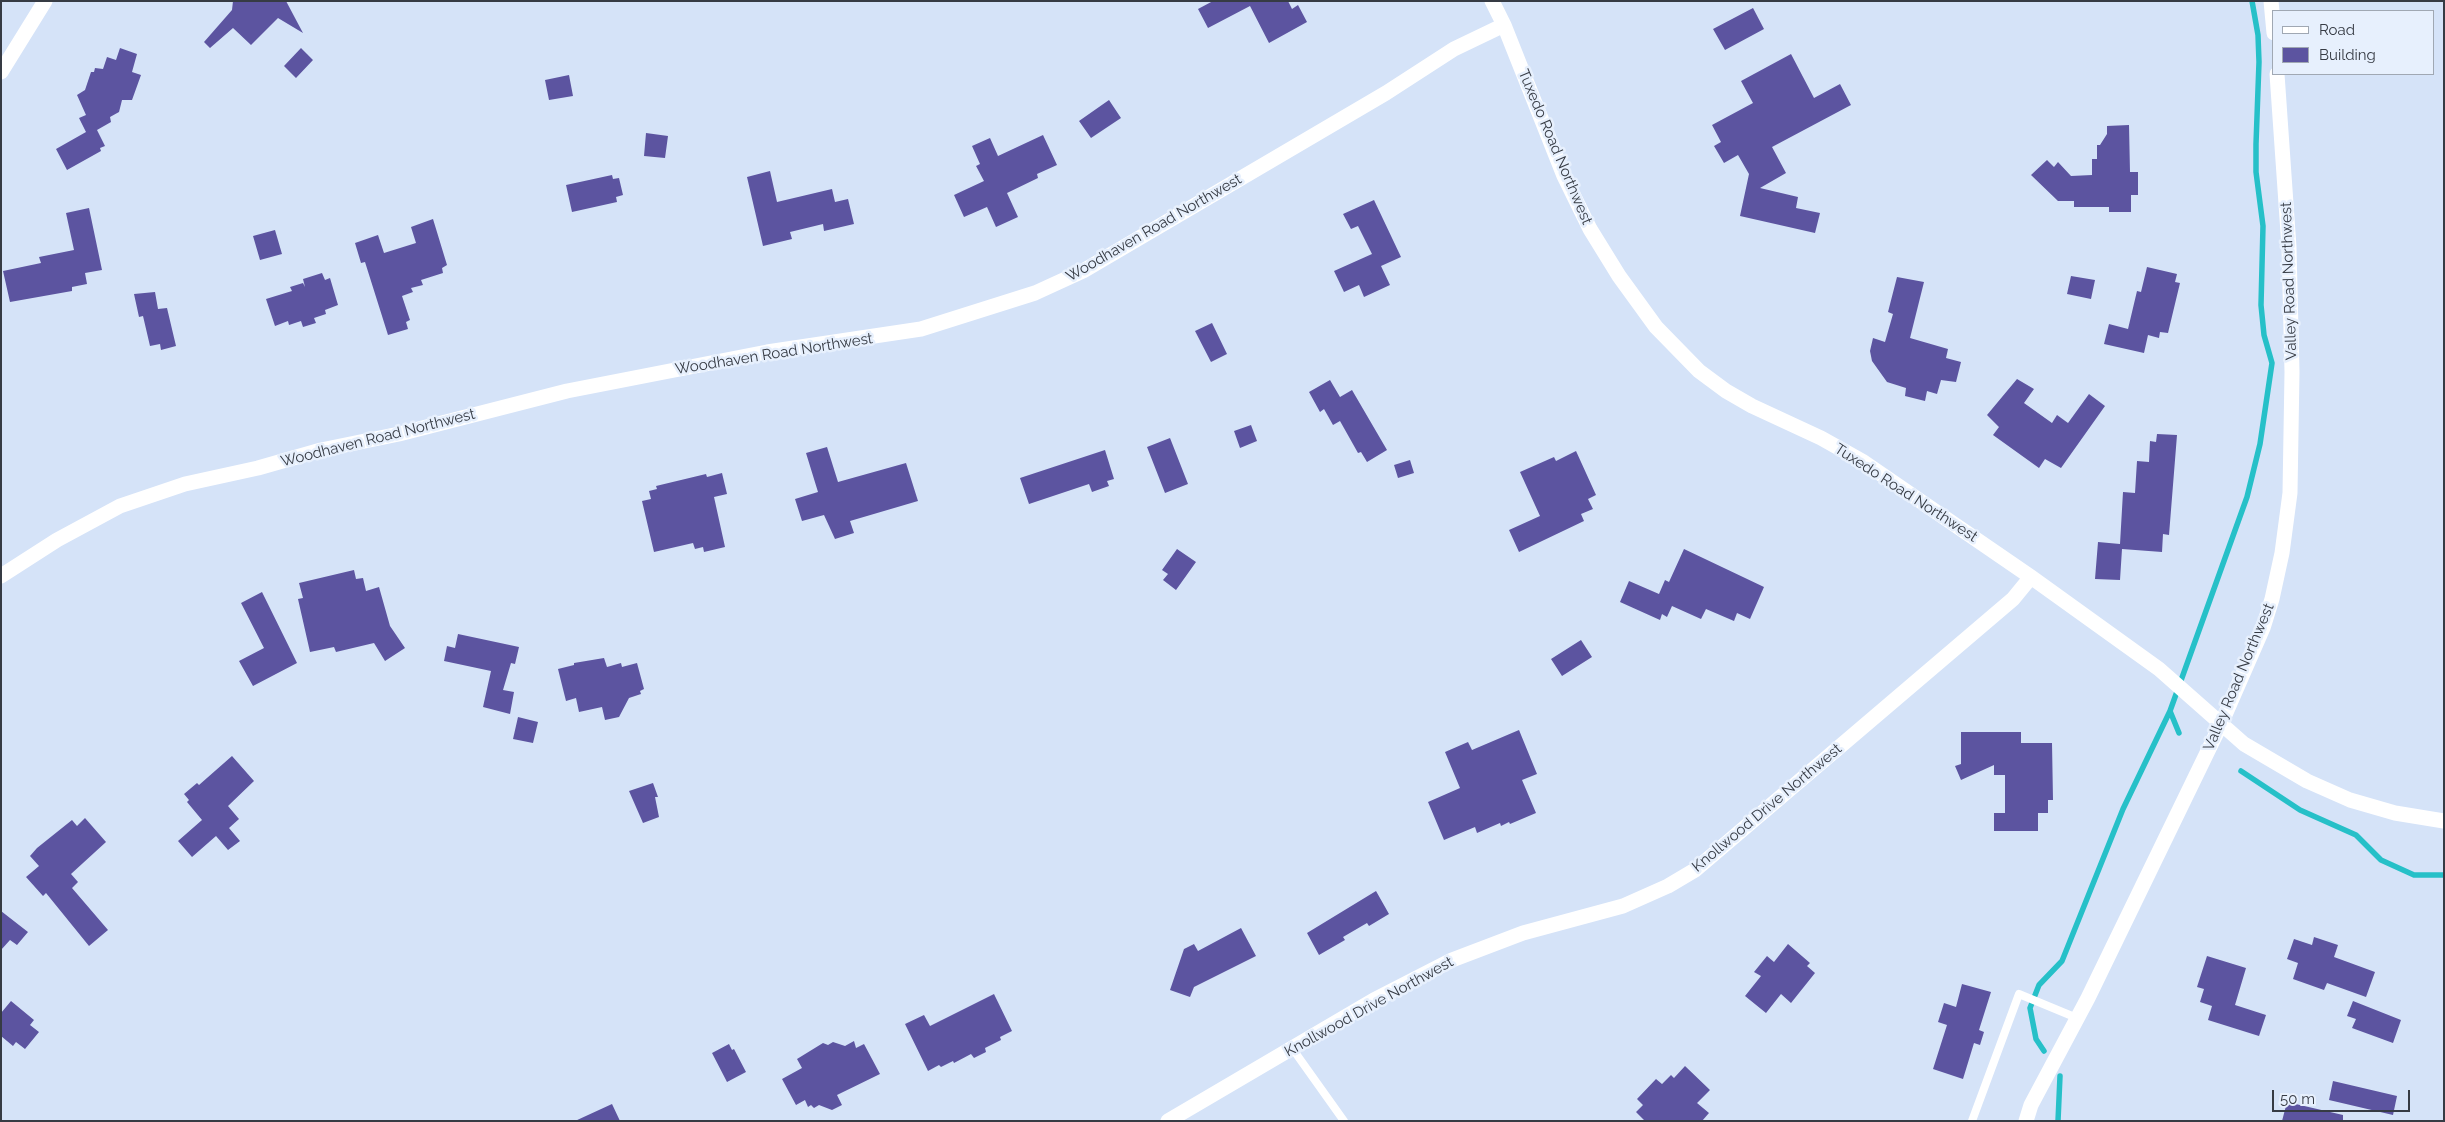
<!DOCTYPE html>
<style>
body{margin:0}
#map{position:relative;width:2445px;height:1122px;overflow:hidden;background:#d5e3f8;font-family:Raleway,sans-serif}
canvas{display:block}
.frame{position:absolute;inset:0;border:2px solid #363b44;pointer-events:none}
.legend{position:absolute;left:2272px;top:10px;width:162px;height:65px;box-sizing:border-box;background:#e7f0fd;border:1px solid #a0a8b3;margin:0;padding:6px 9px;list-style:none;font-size:15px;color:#363b44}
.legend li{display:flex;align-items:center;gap:10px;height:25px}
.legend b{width:25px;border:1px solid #a0a8b3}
.scale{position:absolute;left:2272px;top:1090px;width:138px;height:22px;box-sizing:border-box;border:2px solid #363b44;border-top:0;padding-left:6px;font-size:15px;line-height:18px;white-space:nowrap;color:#363b44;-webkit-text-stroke:4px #e7f0fd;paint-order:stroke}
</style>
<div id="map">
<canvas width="2445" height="1122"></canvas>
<div class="frame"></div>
<ul class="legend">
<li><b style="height:6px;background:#fff"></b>Road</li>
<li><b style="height:14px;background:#5c54a0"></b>Building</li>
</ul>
<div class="scale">50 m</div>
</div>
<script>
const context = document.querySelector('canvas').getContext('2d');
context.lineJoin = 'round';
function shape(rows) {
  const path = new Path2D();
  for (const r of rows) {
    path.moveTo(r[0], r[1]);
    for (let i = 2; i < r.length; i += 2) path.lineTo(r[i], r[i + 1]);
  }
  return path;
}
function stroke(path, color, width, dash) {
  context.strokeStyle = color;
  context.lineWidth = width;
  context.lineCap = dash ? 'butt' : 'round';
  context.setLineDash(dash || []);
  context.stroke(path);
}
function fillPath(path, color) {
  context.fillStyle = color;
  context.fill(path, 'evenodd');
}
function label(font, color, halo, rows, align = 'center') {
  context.font = font + ' Raleway,sans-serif';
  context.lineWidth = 5;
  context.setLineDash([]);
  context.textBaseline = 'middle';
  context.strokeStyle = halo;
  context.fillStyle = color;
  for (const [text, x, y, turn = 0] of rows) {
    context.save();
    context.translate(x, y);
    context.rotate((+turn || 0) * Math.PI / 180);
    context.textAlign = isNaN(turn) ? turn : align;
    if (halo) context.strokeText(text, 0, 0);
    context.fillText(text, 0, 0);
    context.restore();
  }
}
stroke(shape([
 [2170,711,2179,733],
 [2241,771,2300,810,2356,835,2381,860,2414,875,2444,875],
 [2044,1051,2036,1039,2030,1008,2039,985,2062,961,2123,809,2170,711,2247,497,2260,444,2272,363,2264,335,2261,305,2263,226,2256,172,2256,144,2259,62,2258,35,2252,1],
 [2058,1121,2060,1076]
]), '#26c0c8', 5.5);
fillPath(shape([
 [233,1,286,1,303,33,278,18,251,45,233,28,210,48,204,42,232,10],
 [1213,1,1288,1,1292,9,1298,5,1307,22,1269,43,1250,6,1208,28,1198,9],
 [1753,8,1764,29,1725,50,1713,29],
 [120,48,137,54,132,72,141,75,132,100,122,100,119,112,110,117,111,122,97,130,105,146,100,148,101,151,67,170,56,149,86,132,79,118,86,115,77,95,85,90,91,72,94,72,95,68,103,69,107,57,116,60],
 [301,48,313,60,296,78,284,66],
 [1791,54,1814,98,1840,84,1851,105,1772,147,1786,173,1760,188,1798,197,1796,208,1820,213,1815,233,1740,216,1749,174,1738,155,1724,163,1714,146,1721,142,1712,125,1753,103,1741,81],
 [569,75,573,96,549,100,545,80],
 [1109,100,1121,118,1091,138,1079,121],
 [2129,125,2130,172,2138,172,2138,195,2131,195,2131,212,2109,212,2109,207,2074,207,2074,201,2058,201,2031,175,2047,160,2054,167,2058,162,2071,176,2092,175,2092,159,2097,159,2097,145,2100,145,2107,134,2107,126],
 [646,133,668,136,665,158,644,156],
 [1043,135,1057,165,1037,174,1038,178,1007,193,1018,217,996,227,987,207,964,217,954,195,984,181,976,166,980,164,972,146,990,138,998,156],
 [770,171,777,202,832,189,835,202,848,199,854,224,824,231,823,224,790,232,792,239,763,246,747,177],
 [612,175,613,179,619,178,623,195,616,197,617,202,572,212,566,185],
 [1374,200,1401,257,1381,266,1390,285,1364,297,1359,285,1344,292,1334,271,1372,254,1358,226,1351,229,1343,214],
 [89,208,102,270,85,273,87,284,72,287,72,291,10,302,3,271,41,263,39,257,74,250,66,213],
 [433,219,447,265,442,268,443,273,421,280,423,285,411,288,413,292,402,296,410,320,406,322,408,329,388,335,365,262,361,263,355,243,378,235,384,253,416,243,411,227],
 [275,230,282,254,260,260,253,236],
 [2147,267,2177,274,2175,282,2180,283,2168,333,2160,332,2159,338,2148,335,2144,353,2104,344,2109,324,2128,329,2137,291,2141,292],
 [322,273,325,280,330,278,338,305,325,310,326,314,314,318,316,323,303,327,301,321,289,325,288,321,275,326,266,299,292,291,290,287,303,283,305,287,303,279],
 [2071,276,2095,280,2091,299,2067,294],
 [1897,277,1924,282,1910,338,1948,349,1946,358,1961,362,1956,382,1941,380,1937,394,1927,391,1925,401,1905,396,1906,388,1887,382,1872,361,1870,351,1873,338,1885,342,1893,314,1888,312],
 [155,292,158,309,167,308,176,346,161,350,160,344,150,346,143,316,139,317,134,294],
 [1212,323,1227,354,1211,362,1195,331],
 [2017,379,2034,389,2024,403,2052,423,2057,415,2068,423,2089,394,2105,406,2061,468,2045,459,2039,468,1993,435,1999,427,1987,415],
 [1330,380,1340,397,1352,390,1387,450,1367,462,1361,452,1358,453,1340,421,1333,425,1324,409,1320,412,1309,392],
 [1251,425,1257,441,1240,448,1234,431],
 [2157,434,2177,435,2169,535,2163,534,2162,552,2122,549,2120,580,2095,579,2098,542,2120,544,2123,492,2135,493,2137,461,2149,462,2150,441,2156,442],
 [1170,438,1188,484,1165,493,1147,447],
 [827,447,838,482,906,463,918,501,850,521,854,533,835,539,824,515,802,521,795,499,818,492,806,453],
 [1105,450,1114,479,1107,481,1109,486,1092,492,1089,484,1029,504,1020,478],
 [1576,451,1596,495,1588,499,1593,509,1581,514,1584,521,1519,552,1509,530,1540,516,1520,472,1554,457,1556,461],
 [1410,460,1414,473,1398,478,1394,465],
 [722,473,727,494,714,497,725,547,704,552,703,547,695,549,693,543,654,552,642,501,651,499,649,491,657,489,656,486,706,474,707,477],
 [1177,549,1196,562,1176,590,1163,580,1168,574,1162,570],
 [1684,549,1764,587,1750,619,1737,613,1734,621,1706,609,1701,619,1672,606,1667,617,1662,614,1660,620,1620,602,1629,581,1659,594,1665,580,1669,582],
 [354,570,356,579,363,578,366,591,379,587,390,626,405,648,385,661,374,643,336,652,334,647,310,652,298,599,303,598,299,583],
 [262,592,297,663,253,686,239,661,264,648,241,603],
 [458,634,519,647,515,664,511,663,503,690,514,692,510,714,483,707,491,671,444,661,447,646,455,648],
 [1581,640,1592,657,1562,676,1551,659],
 [604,658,607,667,621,663,622,667,637,663,644,689,640,691,641,694,629,698,619,717,605,720,602,707,579,712,576,698,566,701,558,669,574,665,574,663],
 [518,717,538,722,533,743,513,739],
 [1519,730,1537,774,1522,780,1536,813,1510,824,1509,822,1501,826,1500,823,1477,833,1475,827,1444,840,1428,802,1460,788,1445,752,1468,742,1472,750],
 [1961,732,2021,732,2021,743,2052,743,2053,800,2048,800,2048,813,2038,813,2038,831,1994,831,1994,813,2005,813,2005,775,1994,775,1994,765,1961,780,1955,766,1961,764],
 [232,756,254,781,228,806,239,819,229,828,240,841,228,850,216,836,192,857,178,841,202,820,187,802,189,800,184,794,197,783,199,785],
 [653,783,658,797,655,797,659,817,643,823,629,791],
 [85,818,106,842,71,874,78,882,72,888,108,930,89,946,46,893,43,896,26,877,39,866,30,856,37,848,72,820,77,826],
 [1376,891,1389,914,1369,926,1367,923,1343,937,1345,940,1319,955,1307,933],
 [1,911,28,932,17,945,10,940,1,950],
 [1241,928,1256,956,1194,987,1190,997,1170,990,1184,949,1194,944,1198,951],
 [2314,937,2338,945,2334,957,2375,972,2366,997,2327,983,2324,990,2293,979,2298,963,2287,959,2294,939,2312,945],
 [1788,944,1810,963,1807,966,1815,973,1791,1003,1781,994,1766,1013,1745,996,1761,976,1754,972,1767,956,1774,962],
 [2207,956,2246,968,2235,1005,2266,1015,2259,1036,2208,1020,2212,1006,2200,1002,2204,989,2197,987],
 [1962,984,1991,992,1979,1030,1984,1032,1980,1045,1974,1043,1963,1079,1933,1069,1947,1025,1938,1022,1944,1003,1956,1007],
 [994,994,1012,1031,1000,1037,1001,1040,985,1048,986,1052,974,1058,971,1054,954,1063,953,1061,941,1067,939,1065,928,1071,905,1024,924,1015,930,1026],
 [11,1001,34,1020,30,1025,39,1032,25,1049,16,1042,13,1046,1,1036,1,1013],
 [2353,1001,2401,1020,2393,1043,2352,1028,2356,1019,2347,1016],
 [854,1041,856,1048,864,1044,880,1074,837,1095,842,1105,832,1110,819,1105,814,1108,811,1105,808,1107,805,1100,796,1105,782,1079,802,1068,797,1059,823,1043,828,1045,833,1042,845,1046],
 [729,1044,732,1050,734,1049,746,1072,727,1082,712,1053],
 [1685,1066,1710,1090,1697,1103,1709,1113,1702,1121,1645,1121,1636,1112,1643,1105,1637,1099,1656,1079,1662,1084,1671,1075,1674,1078],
 [2333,1081,2397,1096,2393,1115,2329,1100],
 [2287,1102,2343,1115,2343,1121,2282,1121],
 [612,1104,620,1121,575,1121]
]), '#5c54a0');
stroke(shape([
 [1292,1048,1344,1121],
 [1972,1121,2019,994,2077,1018]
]), '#fff', 8);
stroke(shape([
 [1492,1,1504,25,1564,176,1590,229,1619,276,1656,327,1699,371,1726,391,1752,406,1821,438,1862,461,2031,577,2159,669,2244,744,2307,781,2350,800,2395,813,2444,821],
 [2271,1,2274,33],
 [1,72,45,1],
 [1,576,57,540,120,506,185,484,258,468,321,450,399,434,567,391,767,352,921,329,1035,293,1083,271,1386,93,1454,49,1504,25],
 [1168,1121,1374,1000,1452,960,1523,933,1623,906,1668,886,1695,870,2013,599,2031,577],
 [2026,1121,2031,1105,2088,998,2221,724,2263,628,2272,599,2282,553,2290,493,2292,372,2289,247,2277,74]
]), '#fff', 15);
label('15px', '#363b44', '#e7f0fd', [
 ["Tuxedo Road Northwest",1555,147,67],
 ["Woodhaven Road Northwest",1154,228,-30],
 ["Valley Road Northwest",2289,281,-92],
 ["Woodhaven Road Northwest",774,354,-9],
 ["Woodhaven Road Northwest",378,438,-14],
 ["Tuxedo Road Northwest",1906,493,33],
 ["Valley Road Northwest",2239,677,-67],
 ["Knollwood Drive Northwest",1767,808,-40],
 ["Knollwood Drive Northwest",1369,1007,-29]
]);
</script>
